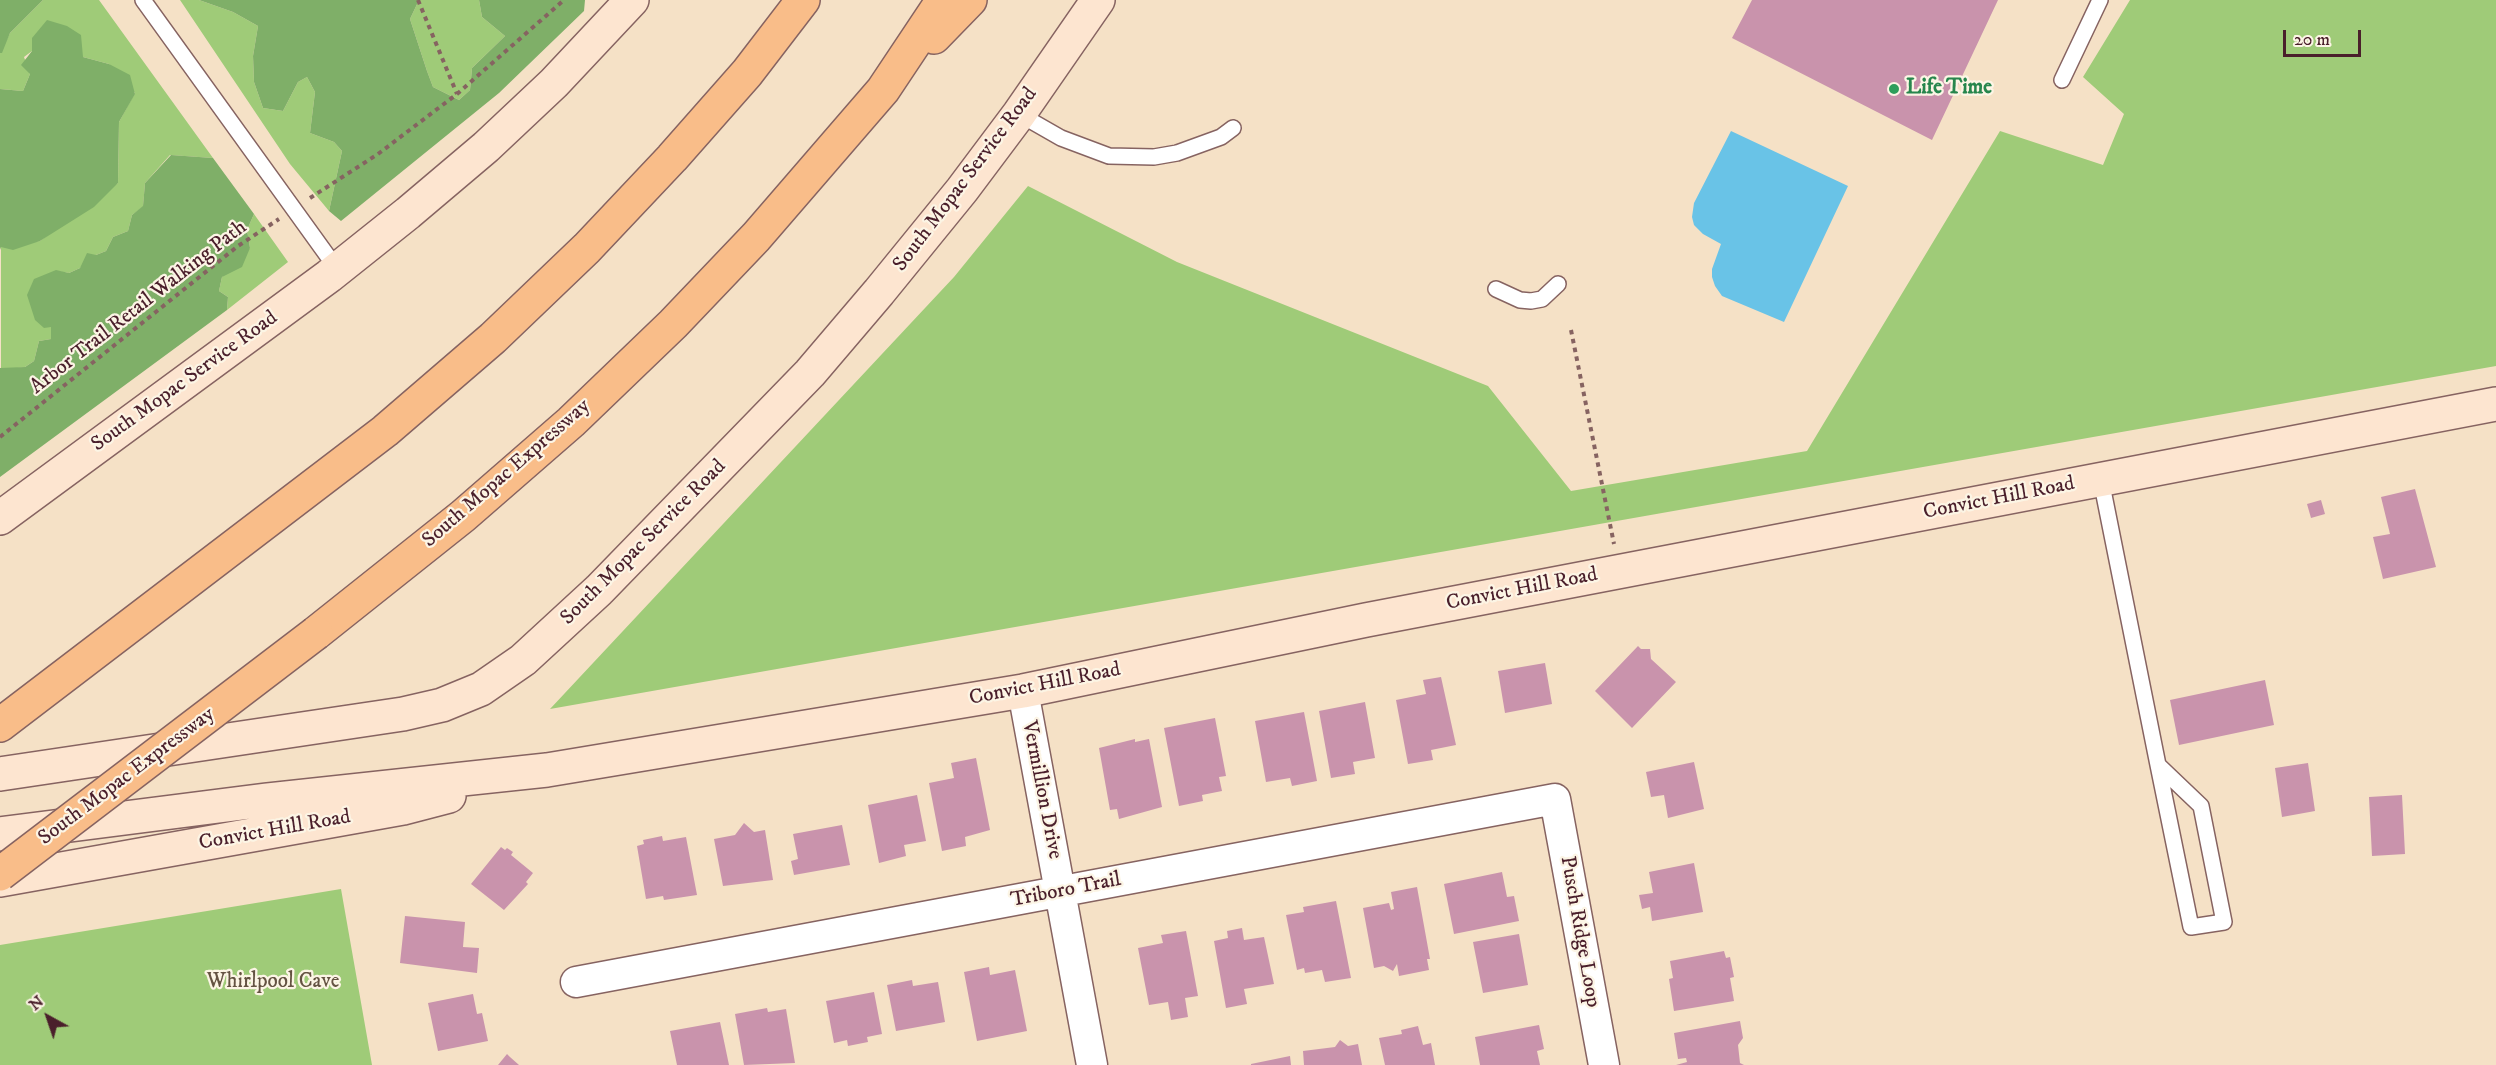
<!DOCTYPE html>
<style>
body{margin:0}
#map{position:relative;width:2496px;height:1065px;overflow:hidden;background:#f5e1c6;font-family:"IM FELL DW Pica",serif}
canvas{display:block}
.north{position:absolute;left:18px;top:987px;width:60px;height:60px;-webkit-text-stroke:4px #fcf5e5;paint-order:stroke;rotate:320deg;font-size:16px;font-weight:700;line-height:24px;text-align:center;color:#4a1f2b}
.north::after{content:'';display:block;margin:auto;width:21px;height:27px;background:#4a1f2b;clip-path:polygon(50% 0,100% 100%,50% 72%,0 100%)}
.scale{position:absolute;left:2283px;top:30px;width:78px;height:27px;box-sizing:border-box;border:3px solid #4a1f2b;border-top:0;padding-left:8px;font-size:18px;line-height:21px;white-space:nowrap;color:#4a1f2b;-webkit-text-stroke:4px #fcf5e5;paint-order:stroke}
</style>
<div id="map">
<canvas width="2496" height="1065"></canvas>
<div class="north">N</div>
<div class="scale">20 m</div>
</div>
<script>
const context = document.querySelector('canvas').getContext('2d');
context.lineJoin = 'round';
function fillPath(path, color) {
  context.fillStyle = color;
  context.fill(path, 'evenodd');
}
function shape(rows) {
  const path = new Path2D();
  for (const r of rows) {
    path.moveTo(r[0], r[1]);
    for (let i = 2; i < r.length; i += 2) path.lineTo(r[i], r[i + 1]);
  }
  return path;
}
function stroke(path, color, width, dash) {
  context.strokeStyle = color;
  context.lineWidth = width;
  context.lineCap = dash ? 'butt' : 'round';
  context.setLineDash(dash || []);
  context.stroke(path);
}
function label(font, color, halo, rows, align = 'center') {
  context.font = font + ' "IM FELL DW Pica",serif';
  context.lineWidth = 4.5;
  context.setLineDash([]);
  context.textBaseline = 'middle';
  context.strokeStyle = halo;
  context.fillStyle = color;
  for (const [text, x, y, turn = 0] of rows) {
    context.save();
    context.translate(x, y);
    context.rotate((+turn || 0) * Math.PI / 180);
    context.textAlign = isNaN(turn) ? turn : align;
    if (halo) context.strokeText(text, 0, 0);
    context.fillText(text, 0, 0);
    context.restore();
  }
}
fillPath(shape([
 [43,0,99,0,213,158,170,155,145,183,143,207,132,215,128,231,113,237,106,251,96,255,80,268,69,273,56,271,51,339,39,341,34,361,25,367,1,370,1,246,40,241,118,183,119,122,135,93,109,64,83,57,32,51,24,57,30,74,23,91,0,89,0,53,10,33],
 [180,0,199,0,233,12,258,26,253,56,254,82,263,108,283,111,298,82,307,77,315,92,310,133,334,142,342,151,329,211,290,164],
 [419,0,479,0,482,17,505,36,472,68,470,90,459,100,433,87,427,71,410,19],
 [2130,0,2496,0,2496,366,550,709,954,277,1028,186,1177,262,1488,386,1571,491,1807,451,2000,131,2103,165,2124,114,2083,77],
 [254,214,288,262,227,310,228,297,219,291,222,277,250,248,247,230],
 [341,889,372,1065,0,1065,0,945]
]), '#9fcb78');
fillPath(shape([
 [0,0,43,0,10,33,2,53,0,53],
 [199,0,419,0,410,19,427,71,433,87,459,100,470,90,472,68,505,36,482,17,479,0,585,0,584,11,499,93,341,221,329,211,342,151,334,142,310,133,315,92,307,77,298,82,283,111,263,108,254,82,253,56,258,26,233,12],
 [47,20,67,26,81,35,83,57,109,64,130,75,135,94,119,122,118,183,94,207,40,241,13,250,1,247,0,250,0,89,23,91,30,74,21,65,32,51,32,38],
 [171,155,213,158,254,214,247,230,250,248,242,267,222,277,219,291,228,297,227,310,0,477,0,368,25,367,34,361,39,341,51,339,51,327,44,328,35,320,27,295,34,279,56,270,69,273,80,268,87,253,96,255,106,251,113,237,128,231,132,215,143,206,145,183]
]), '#7faf68');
fillPath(shape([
 [1731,131,1848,186,1784,322,1722,296,1715,286,1712,277,1712,269,1721,244,1703,234,1694,225,1692,217,1694,203]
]), '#69c3e7');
fillPath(shape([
 [1752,0,1998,0,1932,140,1732,38],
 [2415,489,2436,567,2383,579,2373,537,2390,534,2381,497],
 [2321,500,2325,514,2311,518,2307,504],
 [1638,646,1641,649,1650,649,1651,659,1676,682,1632,728,1595,691],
 [1545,663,1552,704,1505,713,1498,671],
 [1441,677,1456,745,1431,750,1433,760,1408,764,1396,700,1426,694,1423,680],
 [2265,680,2274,725,2179,745,2170,700],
 [1365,702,1375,758,1353,762,1355,774,1331,778,1319,711],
 [1304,712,1317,781,1292,786,1290,778,1266,782,1255,721],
 [1215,718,1226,776,1219,777,1222,791,1202,795,1203,801,1179,806,1164,728],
 [1135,739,1135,742,1149,739,1162,807,1119,819,1117,809,1110,810,1099,748],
 [976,758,990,830,965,837,966,846,942,851,929,783,954,778,951,763],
 [1694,762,1704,809,1668,818,1664,795,1651,797,1646,772],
 [2308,763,2315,811,2282,817,2275,768],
 [917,795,926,841,904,845,906,856,879,863,868,805],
 [2402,795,2405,854,2372,856,2369,797],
 [744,823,754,832,765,830,773,880,723,886,714,839,735,835],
 [842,825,850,865,794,875,791,861,798,859,793,834],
 [662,836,663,841,686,837,697,895,664,900,663,896,646,899,637,846,644,844,643,840],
 [501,847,505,850,507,848,513,852,511,855,533,873,526,882,528,884,504,910,471,884],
 [1694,863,1703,912,1652,921,1650,907,1642,909,1639,895,1653,893,1649,872],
 [1502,872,1507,897,1514,896,1519,921,1454,934,1444,884],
 [1417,887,1430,959,1427,959,1429,970,1399,976,1397,964,1393,971,1384,966,1374,968,1363,908,1389,903,1391,910,1394,909,1391,892],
 [1336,901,1351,978,1325,982,1322,970,1305,973,1304,968,1297,970,1286,915,1304,912,1303,907],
 [405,916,465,922,463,947,479,948,477,973,400,963],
 [1242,928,1244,940,1264,937,1274,984,1244,989,1247,1004,1226,1008,1214,941,1228,938,1227,931],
 [1186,931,1198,996,1185,998,1188,1017,1171,1020,1168,1002,1149,1005,1138,948,1163,943,1161,935],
 [1519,934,1528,985,1483,993,1473,942],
 [1724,951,1726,958,1730,957,1734,977,1730,978,1734,1001,1674,1011,1669,979,1673,978,1670,961],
 [989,967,990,975,1015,970,1027,1031,977,1041,964,972],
 [912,980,913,986,938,982,945,1022,896,1031,887,985],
 [874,992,882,1034,867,1037,868,1042,848,1046,847,1040,834,1043,826,1001],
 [473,994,477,1014,482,1013,488,1041,438,1051,428,1003],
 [767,1008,768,1012,786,1009,795,1063,744,1065,735,1014],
 [1740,1021,1743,1038,1738,1045,1740,1063,1744,1065,1676,1065,1687,1062,1686,1058,1678,1059,1674,1033],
 [720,1022,729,1065,677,1065,670,1031],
 [1539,1025,1544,1049,1537,1051,1540,1065,1480,1065,1475,1037],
 [1418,1026,1423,1045,1431,1043,1435,1065,1385,1065,1379,1038,1402,1034,1401,1030],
 [1340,1040,1348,1046,1358,1044,1362,1065,1304,1065,1303,1051,1335,1047],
 [507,1054,510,1057,519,1065,498,1065],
 [1290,1056,1291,1065,1251,1065,1251,1064]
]), '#c993ac');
const lane = shape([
 [143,0,337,269],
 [2062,80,2100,0],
 [1019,114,1061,138,1109,156,1154,157,1177,153,1221,137,1233,128],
 [1496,289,1520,300,1531,301,1542,299,1558,284],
 [2101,480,2158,765,2191,927,2224,922,2201,806,2158,765]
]);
const street = shape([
 [1023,691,1092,1065],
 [576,982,1555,799,1604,1065]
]);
const secondary = shape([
 [0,518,329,276,408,213,486,147,554,83,632,0],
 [0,774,403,714,442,705,481,689,523,660,599,590,810,373,879,292,962,190,1019,114,1098,0],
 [0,834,266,800,547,770,1023,691,1366,620,2496,404],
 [0,880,403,808,449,796]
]);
const highway = shape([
 [934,37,970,0],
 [316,633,463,516,571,422,673,324,756,237,883,90,943,0],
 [0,725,385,431,493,338,587,248,672,158,747,73,803,0]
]);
stroke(lane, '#866361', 18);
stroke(street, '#866361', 33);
stroke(secondary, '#866361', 36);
stroke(highway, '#866361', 36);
stroke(shape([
 [418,0,457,94],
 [310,198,378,154,457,94,564,0],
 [1571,330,1614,544],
 [0,437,238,246,279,219]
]), '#866361', 4, [4.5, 4.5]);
stroke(lane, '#fff', 15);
stroke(street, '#fff', 30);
stroke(secondary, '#fde5d0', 33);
stroke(highway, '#f9bd89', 33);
const highwayBridge = shape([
 [0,874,316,633]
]);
stroke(highwayBridge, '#866361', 36, []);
stroke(highwayBridge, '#f9bd89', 33);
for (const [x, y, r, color] of [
 [1894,89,6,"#2e9e5b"]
]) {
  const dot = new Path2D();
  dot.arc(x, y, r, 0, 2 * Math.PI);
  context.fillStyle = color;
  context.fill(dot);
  stroke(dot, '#fcf5e5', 2);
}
label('bold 21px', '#27864d', '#fcf5e5', [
 ["Life Time",1906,89]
], 'left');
label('21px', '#4a1f2b', '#fcf5e5', [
 ["South Mopac Service Road",966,180,-53],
 ["Arbor Trail Retail Walking Path",139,308,-38],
 ["South Mopac Service Road",185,382,-36],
 ["South Mopac Expressway",507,474,-41],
 ["Convict Hill Road",1999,499,-11],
 ["South Mopac Service Road",644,543,-45],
 ["Convict Hill Road",1522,590,-11],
 ["Convict Hill Road",1045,685,-11],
 ["South Mopac Expressway",127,777,-37],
 ["Vermillion Drive",1041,790,79],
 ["Convict Hill Road",275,831,-10],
 ["Triboro Trail",1066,891,-11],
 ["Pusch Ridge Loop",1579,932,80]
]);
label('21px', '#645342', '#fcf5e5', [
 ["Whirlpool Cave",273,983]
]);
</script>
